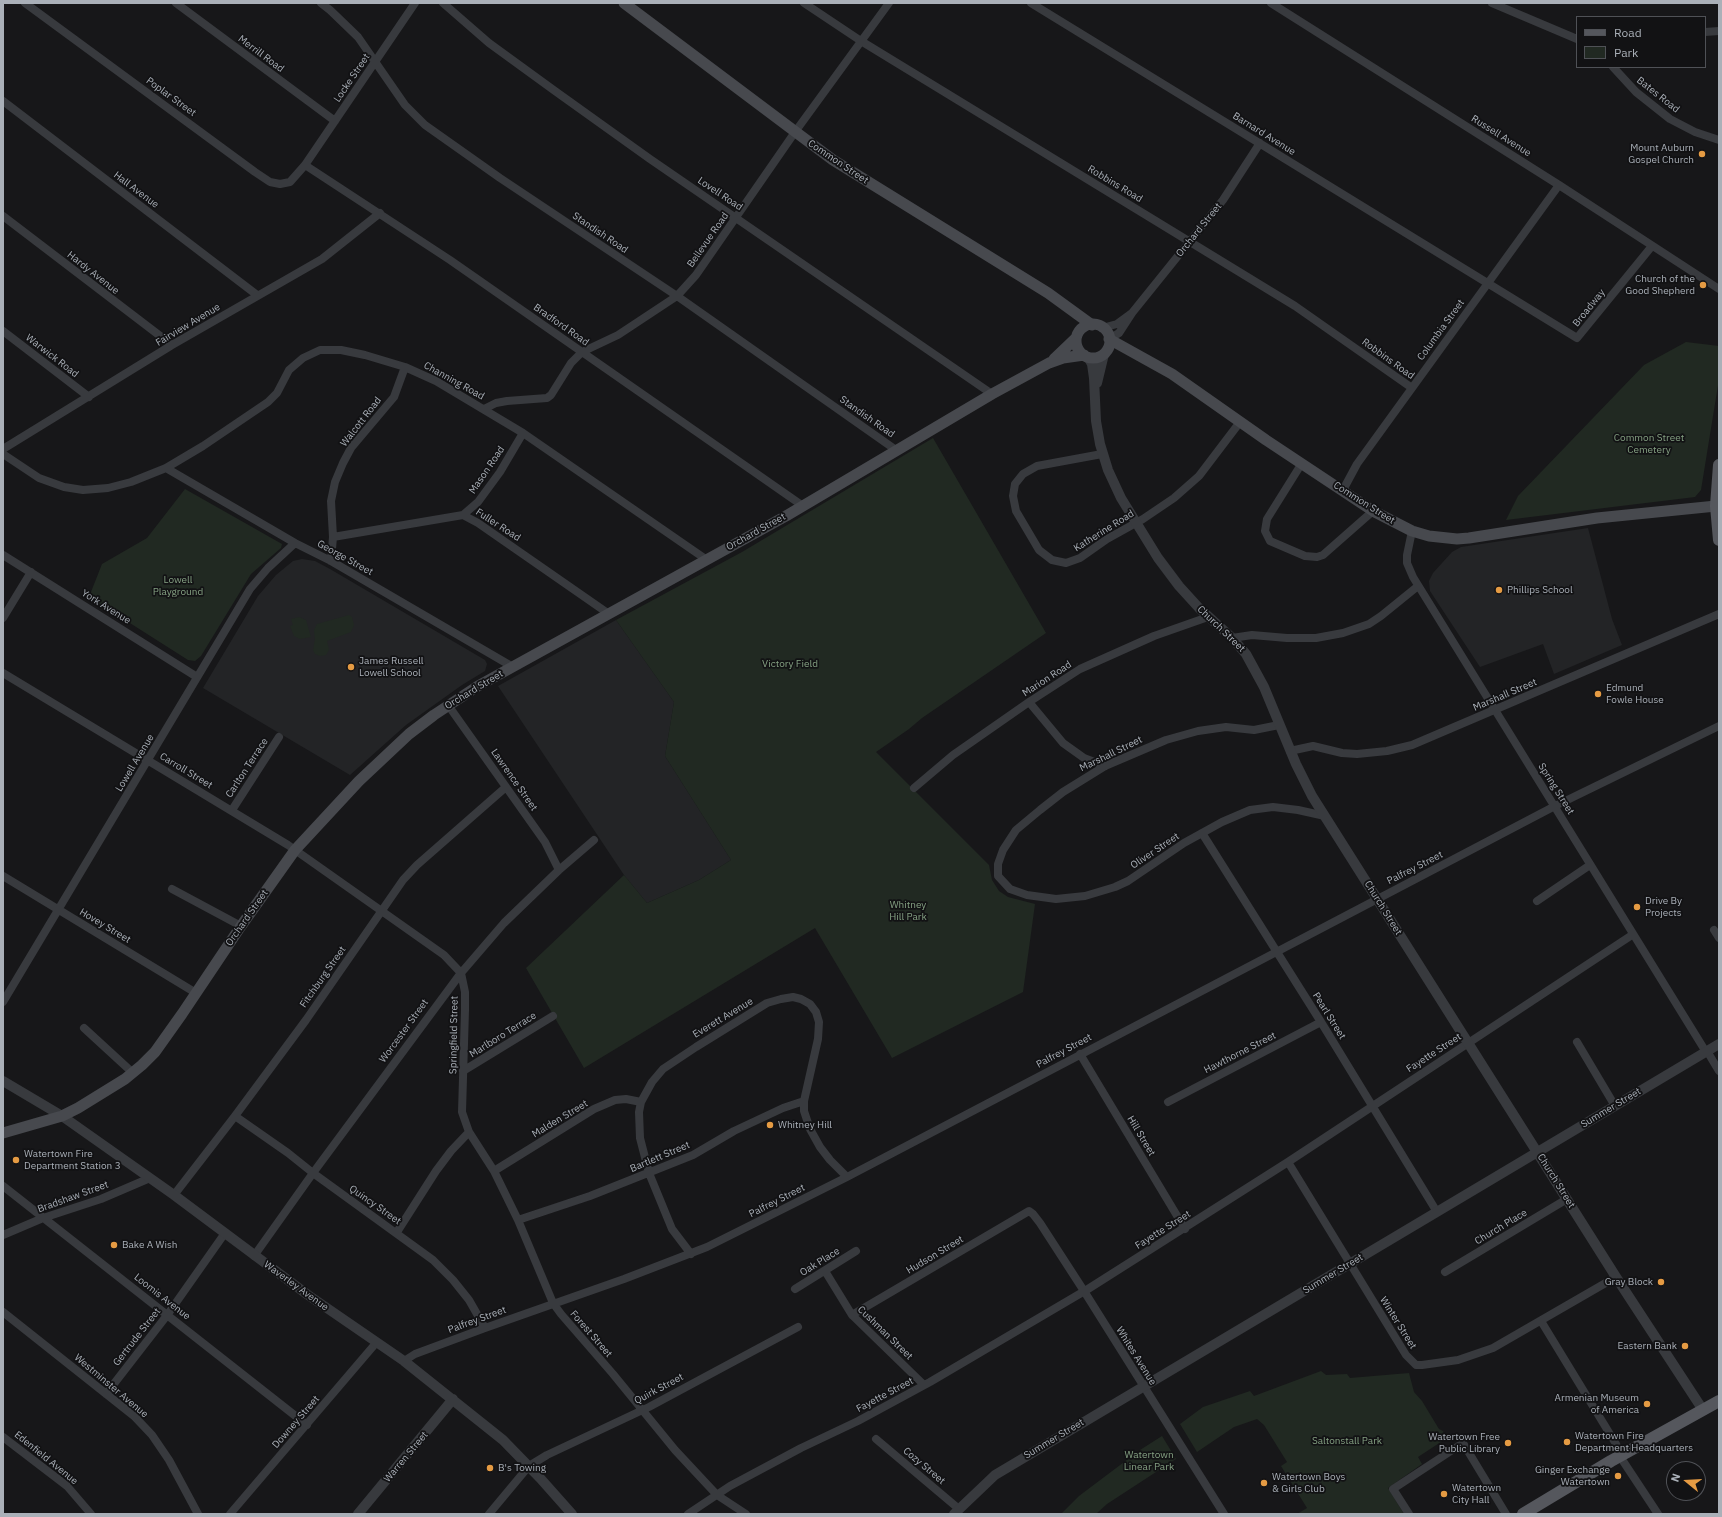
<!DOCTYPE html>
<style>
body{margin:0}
#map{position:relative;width:1722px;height:1517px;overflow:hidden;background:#171719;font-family:"IBM Plex Sans",sans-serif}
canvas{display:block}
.frame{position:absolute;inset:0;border:4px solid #aab0b8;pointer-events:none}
.legend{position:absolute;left:1576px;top:16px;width:130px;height:52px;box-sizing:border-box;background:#121214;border:1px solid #4f5156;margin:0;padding:5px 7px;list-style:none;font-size:12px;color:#aab0b8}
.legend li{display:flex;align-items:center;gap:8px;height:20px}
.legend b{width:20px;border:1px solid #4f5156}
.north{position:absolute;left:1666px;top:1461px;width:40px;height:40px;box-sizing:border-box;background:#121214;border:1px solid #4f5156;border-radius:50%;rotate:288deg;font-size:11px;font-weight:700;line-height:16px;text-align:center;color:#aab0b8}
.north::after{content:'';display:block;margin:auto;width:14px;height:18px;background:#e59b43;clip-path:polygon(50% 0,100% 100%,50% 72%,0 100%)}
</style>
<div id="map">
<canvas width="1722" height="1517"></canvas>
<div class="frame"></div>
<ul class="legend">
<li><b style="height:5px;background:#55575d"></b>Road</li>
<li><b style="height:11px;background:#212922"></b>Park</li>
</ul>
<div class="north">N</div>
</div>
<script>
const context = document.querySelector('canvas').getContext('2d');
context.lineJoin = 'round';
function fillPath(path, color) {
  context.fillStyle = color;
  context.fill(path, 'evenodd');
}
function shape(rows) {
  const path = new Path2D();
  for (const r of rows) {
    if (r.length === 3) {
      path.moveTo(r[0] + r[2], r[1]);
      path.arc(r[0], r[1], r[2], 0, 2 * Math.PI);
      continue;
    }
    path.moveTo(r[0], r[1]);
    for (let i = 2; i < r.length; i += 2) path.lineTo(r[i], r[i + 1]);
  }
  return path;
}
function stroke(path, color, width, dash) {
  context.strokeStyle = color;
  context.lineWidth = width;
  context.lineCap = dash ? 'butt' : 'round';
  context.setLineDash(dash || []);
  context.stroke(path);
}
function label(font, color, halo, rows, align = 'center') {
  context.font = font + ' "IBM Plex Sans",sans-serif';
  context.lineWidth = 3.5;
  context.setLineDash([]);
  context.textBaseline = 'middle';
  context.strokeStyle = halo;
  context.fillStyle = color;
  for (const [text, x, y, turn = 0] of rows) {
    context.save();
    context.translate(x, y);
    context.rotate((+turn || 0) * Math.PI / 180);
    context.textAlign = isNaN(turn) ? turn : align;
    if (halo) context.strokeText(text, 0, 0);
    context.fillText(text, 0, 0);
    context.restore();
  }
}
fillPath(shape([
 [1588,528,1612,619,1622,645,1554,674,1543,644,1480,667,1430,591,1429,581,1433,573,1452,552,1461,547],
 [302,559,315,561,330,569,485,660,487,664,485,671,462,685,406,725,350,775,203,688,258,596,276,575,293,561],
 [616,620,674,702,665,756,731,860,699,880,647,903,624,875,498,686]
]), '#232426');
fillPath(shape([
 [1686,342,1719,346,1719,379,1701,490,1695,497,1506,520,1518,496,1644,365],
 [933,438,1046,633,922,718,909,729,876,752,989,865,992,880,999,891,1008,897,1035,904,1023,992,892,1058,815,928,584,1068,526,968,624,875,647,903,699,880,731,860,665,756,674,702,616,620,742,552],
 [185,489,282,544,281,548,251,574,201,656,195,661,188,660,89,597,102,564,147,538],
 [349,615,352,617,354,625,351,632,327,641,329,650,326,655,320,656,315,654,313,650,315,639,314,630,317,624],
 [299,617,306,620,311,637,300,639,294,636,290,626,293,625,291,619],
 [1321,1371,1326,1375,1347,1374,1350,1378,1409,1373,1414,1392,1422,1401,1439,1429,1443,1431,1447,1438,1418,1457,1422,1464,1388,1488,1404,1514,1297,1514,1307,1508,1281,1466,1287,1462,1264,1425,1257,1419,1234,1427,1197,1452,1180,1424,1203,1407,1250,1391,1254,1396],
 [1162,1436,1176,1459,1107,1504,1096,1514,1061,1514,1079,1496,1140,1450]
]), '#212922');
stroke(shape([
 [25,3,255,172,270,182,280,184,290,182,305,165,415,3],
 [176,3,335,121],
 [321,3,330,10,358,37,405,105,425,125,500,178,677,296,896,450],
 [443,3,489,43,555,91,650,159,992,394],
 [804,3,861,41,1295,306,1412,388],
 [1031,3,1577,338,1652,246],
 [1271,3,1559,185,1719,289],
 [1492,3,1577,39],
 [1705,32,1719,31],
 [1613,67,1636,92,1670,119,1695,132,1719,140],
 [3,101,257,295],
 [305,165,450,260,803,506],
 [3,216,172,345],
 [1132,313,1223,200,1260,143],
 [1102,328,1117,324,1132,313,1119,333,1109,339],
 [3,331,89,397],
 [484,409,496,403,507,401,547,398,551,395,571,363,582,352,618,335,677,296,696,275,795,132,889,3],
 [3,449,172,345,322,259,380,213],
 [3,454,39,478,64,487,83,490,108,488,131,482,166,468,203,446,268,402,277,393,289,370,303,358,320,350,341,350,365,355,405,367,436,381,523,433,707,560],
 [1102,454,1037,466,1023,474,1015,484,1013,496,1016,511,1039,550,1052,560,1066,563,1080,558,1107,539,1143,519,1174,498,1199,476,1240,422],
 [1302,463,1267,519,1265,531,1270,541,1305,556,1317,557,1323,555,1373,511],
 [166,468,295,543,331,561,513,667],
 [1343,490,1357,464,1559,185],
 [463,515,478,502,500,472,523,433],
 [1412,531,1407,555,1407,563,1413,577,1706,1052],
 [333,537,331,501,335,482,343,463,351,448,394,397,405,367],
 [3,555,197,677],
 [331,561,333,537,463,515,478,523,609,614],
 [3,618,31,572],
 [1232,638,1252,635,1287,638,1316,638,1343,633,1369,624,1381,616,1418,586],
 [3,673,288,845,444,955,461,973,465,992,465,1010,462,1112,469,1132,451,1151,436,1171,397,1232],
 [1029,702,1063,743,1084,758,1105,766],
 [448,705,545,842,559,870],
 [1279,725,1254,730,1226,727,1198,731,1166,740,1105,766,1063,792,1040,810,1016,830,1003,850,998,864,998,876,1010,889,1027,895,1056,899,1085,896,1115,887,1128,881,1184,843,1222,822,1250,810,1273,807,1298,810,1325,816],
 [1290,751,1313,746,1342,753,1357,754,1387,751,1412,745,1719,614],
 [914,788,953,755,1029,702,1080,669,1154,636,1208,617],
 [232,810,279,737],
 [1202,833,1321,1022,1437,1212],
 [3,876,196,993],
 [172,889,241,926],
 [1537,901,1590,865],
 [1714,930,1719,938],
 [3,1002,250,589,268,568,295,543],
 [84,1028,133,1073],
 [1577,1042,1615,1106],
 [1707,1051,1719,1071],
 [1080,1054,1185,1229],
 [463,1071,553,1016],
 [1168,1102,1321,1022],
 [235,1116,288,1153,313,1173,433,1260,453,1280,469,1300,485,1328],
 [469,1132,494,1171,518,1220,553,1303,561,1314,613,1374,675,1450,717,1495,746,1514],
 [1288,1162,1406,1355,1416,1365,1422,1365,1458,1360,1493,1348,1616,1277],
 [494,1171,594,1109,615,1100,626,1099,641,1102],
 [3,1186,307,1425],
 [174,1195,235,1116,306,1020,403,880,417,865,506,787],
 [518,1220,590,1196,693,1155,734,1131,783,1108,804,1101],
 [3,1235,43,1218,101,1199,150,1178],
 [691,1254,672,1229,649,1173,640,1138,639,1112,641,1102,652,1082,663,1069,696,1047,767,1003,781,999,793,997,801,999,810,1004,816,1012,819,1022,818,1039,804,1101,804,1111,810,1129,820,1147,830,1160,847,1177],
 [254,1256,313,1173,461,973,504,923,559,870,594,840],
 [825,1271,852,1315,924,1385],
 [1445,1272,1567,1199],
 [795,1289,856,1251],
 [3,1312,134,1416,152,1435,169,1460,198,1514],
 [852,1315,1029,1211,1033,1214,1040,1223,1084,1291,1224,1514],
 [1541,1321,1616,1444,1623,1461,1658,1514],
 [404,1361,415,1354,485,1328,624,1279,707,1247,847,1177,1555,806,1719,726],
 [106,1394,168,1314,225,1233],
 [3,1437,67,1486,91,1514],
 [876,1439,959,1509],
 [230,1514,376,1343],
 [489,1514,529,1466,547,1455,649,1407,798,1327],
 [688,1514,730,1486,801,1448,858,1421,930,1382,1088,1289,1288,1162,1632,935],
 [1409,1514,1393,1489,1463,1443,1506,1514]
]), '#383a3e', 8);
stroke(shape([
 [1088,357,1092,364,1094,378,1096,421,1100,444,1108,470,1121,498,1158,558,1179,586,1199,608,1232,638,1246,654,1264,687,1296,764,1312,796,1616,1277,1703,1410],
 [1097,383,1104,354],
 [3,1081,62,1116,174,1195,308,1295,404,1361,503,1440,540,1478,572,1514],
 [358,1514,453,1399],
 [954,1514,995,1475,1719,1044]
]), '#383a3e', 10);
stroke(shape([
 [624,3,833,160,1048,293,1092,325],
 [1093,341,17],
 [1109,339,1172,374,1266,440,1373,511,1412,531,1429,536,1457,539,1469,538,1597,518,1716,506],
 [1054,359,1076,338],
 [3,1133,62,1116,78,1108,125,1079,142,1065,155,1052,182,1014,241,926,295,850,359,781,409,734,434,715,478,686,786,516,992,394,1049,363,1063,358,1084,355]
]), '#47494e', 11);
stroke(shape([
 [1719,465,1716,506,1719,540],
 [1523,1514,1611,1461,1719,1401]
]), '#55575d', 12);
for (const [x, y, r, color] of [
 [1702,154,4,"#e59b43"],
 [1703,285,4,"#e59b43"],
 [1499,590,4,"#e59b43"],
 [351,667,4,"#e59b43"],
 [1598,694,4,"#e59b43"],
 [1637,907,4,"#e59b43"],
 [770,1125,4,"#e59b43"],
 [16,1160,4,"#e59b43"],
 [114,1245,4,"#e59b43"],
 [1661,1282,4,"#e59b43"],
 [1685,1346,4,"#e59b43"],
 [1647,1404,4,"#e59b43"],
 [1567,1442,4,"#e59b43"],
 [1508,1443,4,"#e59b43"],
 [490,1468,4,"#e59b43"],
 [1618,1476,4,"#e59b43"],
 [1264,1483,4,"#e59b43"],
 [1444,1494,4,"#e59b43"]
]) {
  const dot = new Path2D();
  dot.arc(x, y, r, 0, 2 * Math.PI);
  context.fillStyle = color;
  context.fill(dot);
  stroke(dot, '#121214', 1.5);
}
label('10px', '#aab0b8', '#121214', [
 ["Merrill Road",261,54,37],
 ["Locke Street",352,78,-56],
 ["Bates Road",1658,95,38],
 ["Poplar Street",171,97,36],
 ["Barnard Avenue",1264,134,32],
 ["Russell Avenue",1501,136,32],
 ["Common Street",838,162,34],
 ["Robbins Road",1115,184,31],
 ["Hall Avenue",136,190,37],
 ["Lovell Road",720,194,34],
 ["Orchard Street",1199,230,-51],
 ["Standish Road",600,233,34],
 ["Bellevue Road",708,240,-55],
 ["Hardy Avenue",93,273,38],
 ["Broadway",1589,308,-51],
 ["Fairview Avenue",188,325,-31],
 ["Bradford Road",561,325,35],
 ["Columbia Street",1441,330,-54],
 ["Warwick Road",52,356,38],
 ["Robbins Road",1388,359,36],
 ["Channing Road",454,381,29],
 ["Standish Road",867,417,35],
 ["Walcott Road",361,422,-52],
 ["Mason Road",487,470,-56],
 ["Common Street",1364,503,32],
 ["Fuller Road",498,525,33],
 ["Katherine Road",1104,531,-32],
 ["Orchard Street",756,532,-29],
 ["George Street",345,558,29],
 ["York Avenue",106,607,32],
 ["Church Street",1221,629,44],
 ["Marion Road",1047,679,-33],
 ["Orchard Street",474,690,-31],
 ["Marshall Street",1505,695,-23],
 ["Marshall Street",1111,754,-26],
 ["Lowell Avenue",135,763,-59],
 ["Carlton Terrace",247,768,-57],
 ["Carroll Street",186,771,31],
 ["Lawrence Street",514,780,55],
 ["Spring Street",1556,789,58],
 ["Oliver Street",1155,851,-34],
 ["Palfrey Street",1415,868,-27],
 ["Church Street",1383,908,58],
 ["Orchard Street",247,918,-55],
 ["Hovey Street",105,926,31],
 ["Fitchburg Street",323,977,-55],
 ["Pearl Street",1329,1016,58],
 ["Everett Avenue",723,1018,-31],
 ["Worcester Street",404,1031,-54],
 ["Springfield Street",454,1035,-89],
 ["Marlboro Terrace",503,1035,-32],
 ["Palfrey Street",1064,1051,-28],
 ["Hawthorne Street",1240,1053,-27],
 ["Fayette Street",1434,1053,-33],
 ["Summer Street",1611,1108,-31],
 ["Malden Street",560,1119,-31],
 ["Hill Street",1141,1136,59],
 ["Bartlett Street",660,1157,-23],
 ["Church Street",1556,1181,58],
 ["Bradshaw Street",73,1197,-20],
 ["Palfrey Street",777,1201,-27],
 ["Quincy Street",375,1205,35],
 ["Church Place",1501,1227,-31],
 ["Fayette Street",1163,1230,-32],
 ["Hudson Street",935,1255,-31],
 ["Oak Place",820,1262,-32],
 ["Summer Street",1333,1274,-31],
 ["Waverley Avenue",296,1286,36],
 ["Loomis Avenue",162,1297,38],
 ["Palfrey Street",477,1320,-20],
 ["Winter Street",1398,1323,58],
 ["Cushman Street",885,1333,44],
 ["Forest Street",591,1334,49],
 ["Gertrude Street",137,1337,-52],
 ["Whites Avenue",1136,1356,58],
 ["Westminster Avenue",111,1386,40],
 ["Quirk Street",659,1389,-28],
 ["Fayette Street",885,1395,-28],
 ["Downey Street",296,1422,-49],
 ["Summer Street",1054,1439,-31],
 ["Warren Street",406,1457,-50],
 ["Edenfield Avenue",46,1458,39],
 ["Cozy Street",924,1466,40]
]);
label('10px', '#aab0b8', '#121214', [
 ["Mount Auburn",1694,148,"right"],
 ["Gospel Church",1694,160,"right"],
 ["Church of the",1695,279,"right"],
 ["Good Shepherd",1695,291,"right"],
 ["Phillips School",1507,590],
 ["James Russell",359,661],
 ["Lowell School",359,673],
 ["Edmund",1606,688],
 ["Fowle House",1606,700],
 ["Drive By",1645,901],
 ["Projects",1645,913],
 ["Whitney Hill",778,1125],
 ["Watertown Fire",24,1154],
 ["Department Station 3",24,1166],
 ["Bake A Wish",122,1245],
 ["Gray Block",1653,1282,"right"],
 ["Eastern Bank",1677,1346,"right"],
 ["Armenian Museum",1639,1398,"right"],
 ["of America",1639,1410,"right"],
 ["Watertown Fire",1575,1436],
 ["Department Headquarters",1575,1448],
 ["Watertown Free",1500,1437,"right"],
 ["Public Library",1500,1449,"right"],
 ["B's Towing",498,1468],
 ["Ginger Exchange",1610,1470,"right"],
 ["Watertown",1610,1482,"right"],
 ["Watertown Boys",1272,1477],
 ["& Girls Club",1272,1489],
 ["Watertown",1452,1488],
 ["City Hall",1452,1500]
], 'left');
label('10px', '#85a183', '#121214', [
 ["Common Street",1649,438],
 ["Cemetery",1649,450],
 ["Lowell",178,580],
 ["Playground",178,592],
 ["Victory Field",790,664],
 ["Whitney",908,905],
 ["Hill Park",908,917],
 ["Saltonstall Park",1347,1441],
 ["Watertown",1149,1455],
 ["Linear Park",1149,1467]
]);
</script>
